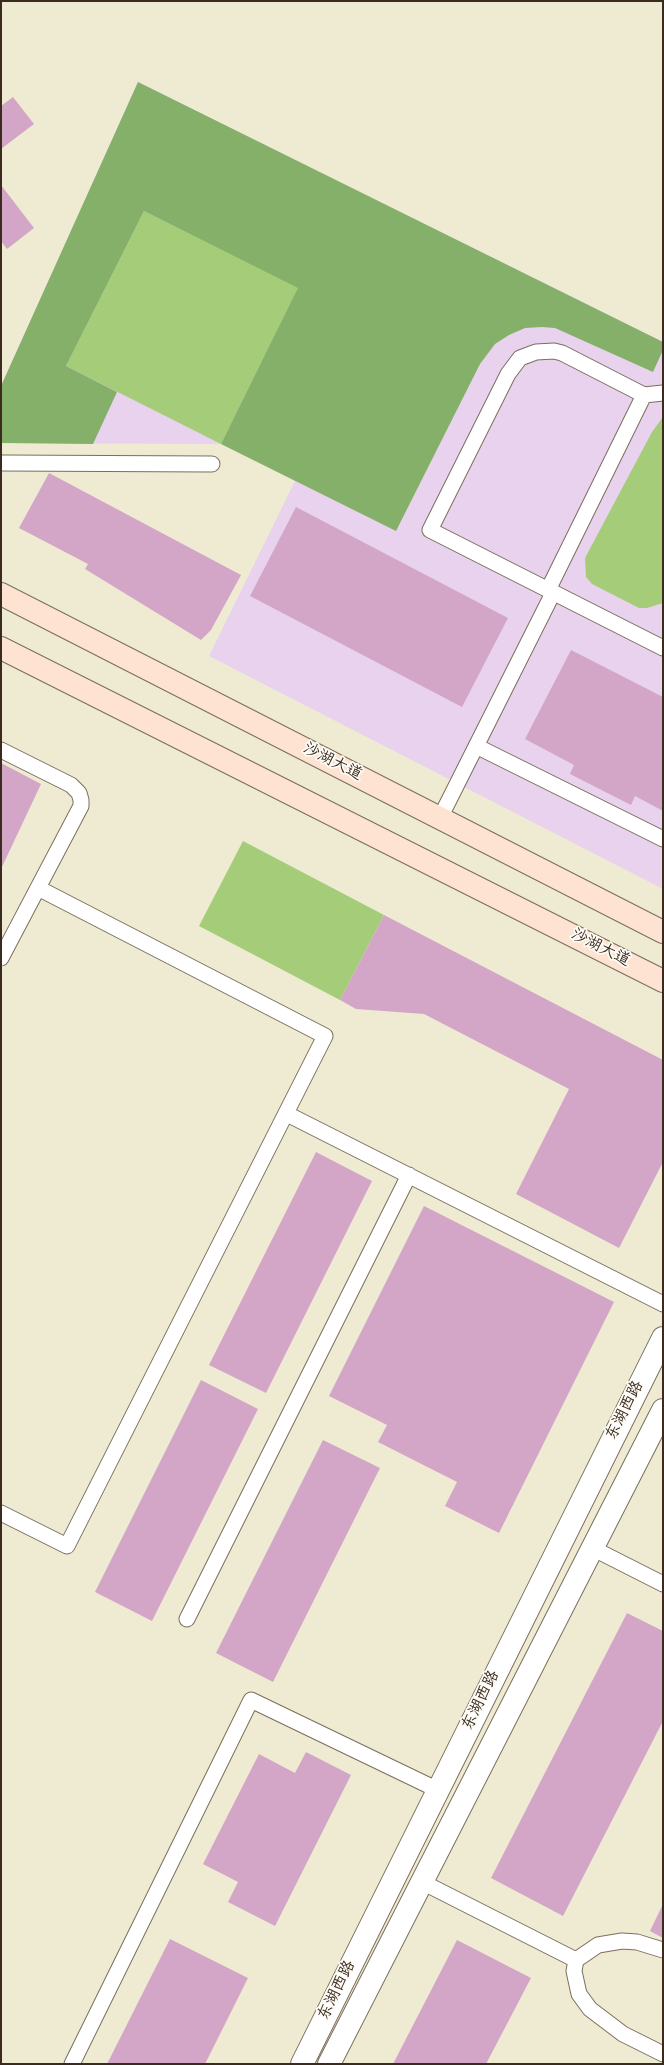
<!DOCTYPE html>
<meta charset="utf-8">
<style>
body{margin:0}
#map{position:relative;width:664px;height:2065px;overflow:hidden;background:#efebd3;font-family:"Indie Flower",sans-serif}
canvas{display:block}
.frame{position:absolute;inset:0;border:2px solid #3b2a1e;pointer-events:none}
</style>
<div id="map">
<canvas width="664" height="2065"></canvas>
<div class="frame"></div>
</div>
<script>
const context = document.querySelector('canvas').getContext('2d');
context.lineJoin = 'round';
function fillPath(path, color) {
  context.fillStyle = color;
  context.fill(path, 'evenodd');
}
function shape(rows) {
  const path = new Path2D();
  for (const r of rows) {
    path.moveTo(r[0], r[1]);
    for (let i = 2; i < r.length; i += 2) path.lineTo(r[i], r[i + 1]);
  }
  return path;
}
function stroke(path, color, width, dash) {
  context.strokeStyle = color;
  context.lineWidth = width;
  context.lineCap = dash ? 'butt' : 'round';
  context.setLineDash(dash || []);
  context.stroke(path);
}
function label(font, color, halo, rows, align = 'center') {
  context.font = font + ' "Indie Flower","LXGW WenKai TC",sans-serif';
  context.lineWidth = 3.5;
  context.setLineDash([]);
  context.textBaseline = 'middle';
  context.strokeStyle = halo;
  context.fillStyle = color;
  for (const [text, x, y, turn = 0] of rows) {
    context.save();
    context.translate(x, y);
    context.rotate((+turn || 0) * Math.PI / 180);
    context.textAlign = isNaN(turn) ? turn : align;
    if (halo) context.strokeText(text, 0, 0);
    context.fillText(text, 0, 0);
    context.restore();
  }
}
fillPath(shape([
 [138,82,663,342,663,889,209,656,295,481,221,444,1,443,1,386]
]), '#e8d2ee');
fillPath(shape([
 [144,211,299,288,221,444,66,366],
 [663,417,663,603,647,608,639,608,592,584,586,577,585,558,652,432],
 [243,841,384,915,340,1000,199,926]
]), '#a5cd79');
fillPath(shape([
 [138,82,663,342,663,350,653,372,555,328,542,327,525,328,509,335,495,344,480,364,396,531,221,444,298,288,144,211,66,366,117,392,93,444,1,443,1,386]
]), '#84b069');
fillPath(shape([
 [13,97,34,124,1,149,1,106],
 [1,185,34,228,7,249,1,241],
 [49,473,241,575,211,630,201,640,85,569,88,564,19,528],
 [296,507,508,618,462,707,250,596],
 [571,650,663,697,663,811,635,796,631,805,570,774,574,765,525,739],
 [1,763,41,784,1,869],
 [384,915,663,1060,663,1162,619,1248,516,1194,569,1089,424,1014,356,1009,340,1000],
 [316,1152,372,1181,266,1393,209,1365],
 [424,1206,614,1302,499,1533,445,1506,457,1482,378,1442,387,1425,329,1396],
 [201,1380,258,1409,152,1621,95,1592],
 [323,1440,380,1468,273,1682,216,1653],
 [627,1613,663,1631,663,1721,563,1916,491,1878],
 [306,1752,351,1775,275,1926,228,1902,238,1882,203,1864,259,1754,295,1773],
 [663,1904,663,1938,650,1931],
 [170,1939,248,1978,205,2064,107,2064],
 [457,1940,531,1978,486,2064,393,2064]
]), '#d3a6c7');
const service = shape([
 [644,395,562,353,554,351,536,352,520,358,508,374,430,530,663,648],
 [1,463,212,464],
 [548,590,644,395,663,393],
 [476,746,663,839],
 [1,750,71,785,79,793,81,800,81,806,1,958],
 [440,818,553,593],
 [287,1114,663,1304],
 [1,1513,67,1546,325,1036,38,888],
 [592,1548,663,1584],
 [187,1619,409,1175],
 [422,1882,576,1960],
 [663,1950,637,1942,622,1941,598,1945,576,1960,574,1971,579,1994,590,2009,623,2034,663,2054],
 [72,2064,251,1700,438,1790]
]);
const tertiary = shape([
 [302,2064,663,1338],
 [329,2064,663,1410]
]);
const secondary = shape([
 [1,594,663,932],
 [1,648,663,981]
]);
stroke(service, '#7a6e5d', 17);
stroke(tertiary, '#7a6e5d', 24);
stroke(secondary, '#7a6e5d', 24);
stroke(service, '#fff', 15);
stroke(tertiary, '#fff', 22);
stroke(secondary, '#fee3d2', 22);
label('16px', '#3b2a1e', '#fdfcf7', [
 ["沙湖大道",332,763,27],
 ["沙湖大道",600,949,27],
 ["东湖西路",626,1411,-63],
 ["东湖西路",482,1701,-64],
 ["东湖西路",338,1991,-64]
]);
</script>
